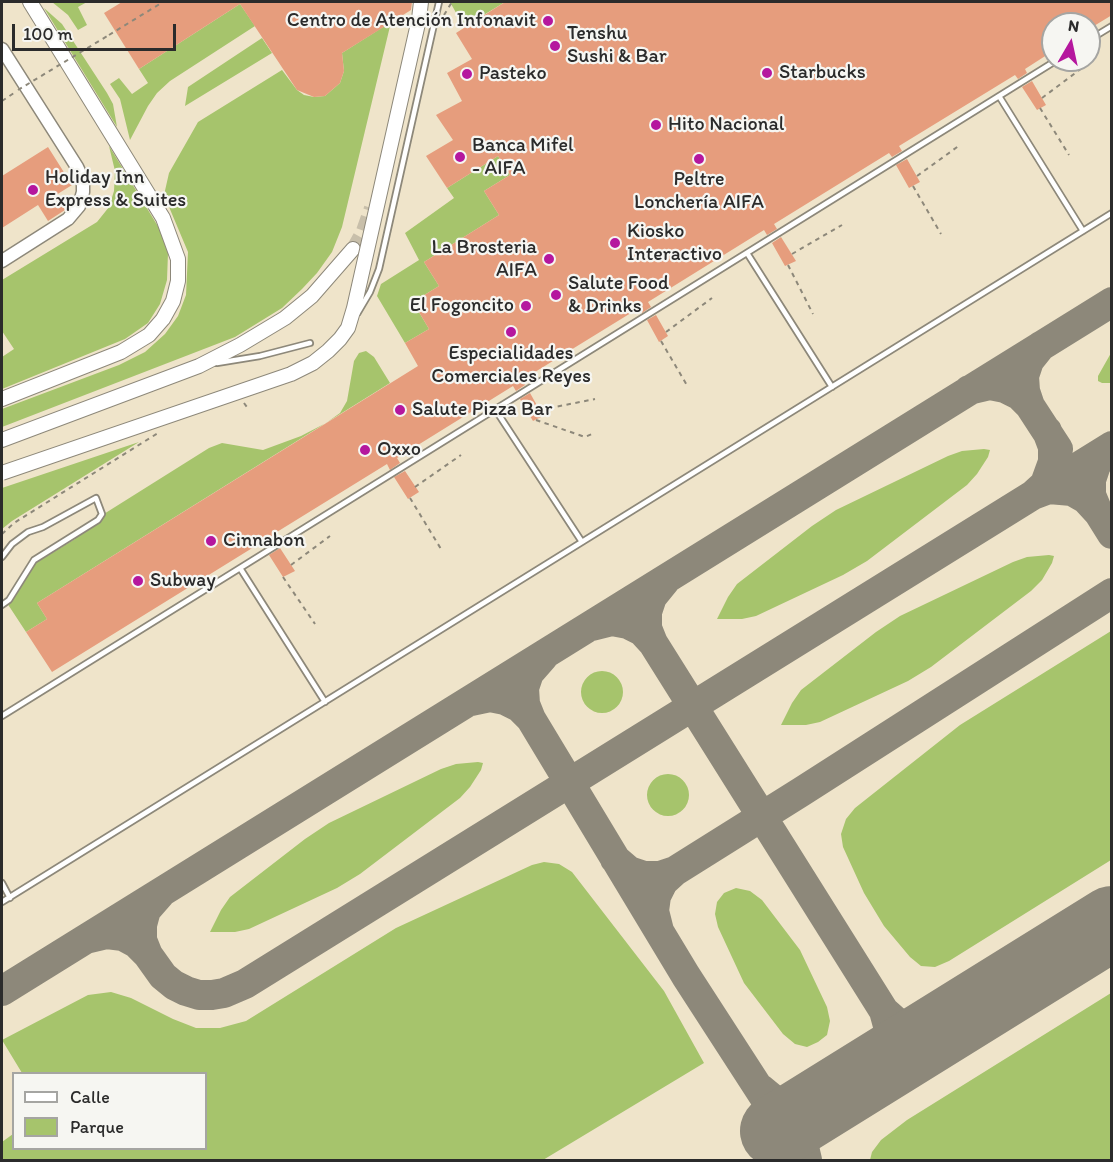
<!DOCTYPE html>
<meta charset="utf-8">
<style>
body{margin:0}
#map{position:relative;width:1113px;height:1162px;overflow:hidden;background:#efe4ca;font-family:Itim,sans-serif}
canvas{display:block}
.frame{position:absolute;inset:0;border:3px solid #2b2b2b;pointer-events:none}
.legend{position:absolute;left:12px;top:1072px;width:195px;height:78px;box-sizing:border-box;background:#f6f6f2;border:2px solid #a5a5a2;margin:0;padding:8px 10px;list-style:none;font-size:18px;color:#2b2b2b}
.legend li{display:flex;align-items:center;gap:12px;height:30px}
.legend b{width:30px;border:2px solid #a5a5a2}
.north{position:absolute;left:1041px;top:12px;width:60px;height:60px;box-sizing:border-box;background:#f6f6f2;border:2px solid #a5a5a2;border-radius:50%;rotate:9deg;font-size:16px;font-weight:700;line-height:24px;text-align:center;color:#2b2b2b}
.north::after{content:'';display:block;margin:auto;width:21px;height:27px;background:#b5179e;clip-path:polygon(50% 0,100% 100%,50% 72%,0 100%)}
.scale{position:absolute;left:12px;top:24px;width:164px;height:27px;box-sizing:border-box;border:3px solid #2b2b2b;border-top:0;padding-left:8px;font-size:18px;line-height:21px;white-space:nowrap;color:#2b2b2b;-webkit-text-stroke:4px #f6f6f2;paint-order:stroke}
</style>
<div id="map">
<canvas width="1113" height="1162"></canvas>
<div class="frame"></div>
<ul class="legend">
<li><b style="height:8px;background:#fff"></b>Calle</li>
<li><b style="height:16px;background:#a6c46c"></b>Parque</li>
</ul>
<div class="north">N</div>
<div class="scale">100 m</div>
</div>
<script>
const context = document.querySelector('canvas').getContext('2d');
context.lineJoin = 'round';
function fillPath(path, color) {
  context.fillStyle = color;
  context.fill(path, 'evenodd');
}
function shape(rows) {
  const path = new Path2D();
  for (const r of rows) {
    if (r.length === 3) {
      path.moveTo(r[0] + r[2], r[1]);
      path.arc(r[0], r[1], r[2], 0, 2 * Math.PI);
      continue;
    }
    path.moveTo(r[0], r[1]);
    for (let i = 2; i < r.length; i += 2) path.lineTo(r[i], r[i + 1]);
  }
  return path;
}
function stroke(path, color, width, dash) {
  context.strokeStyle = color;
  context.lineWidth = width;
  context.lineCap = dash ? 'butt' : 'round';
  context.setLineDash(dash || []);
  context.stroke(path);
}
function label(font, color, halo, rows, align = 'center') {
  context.font = font + ' Itim,sans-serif';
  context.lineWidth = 4.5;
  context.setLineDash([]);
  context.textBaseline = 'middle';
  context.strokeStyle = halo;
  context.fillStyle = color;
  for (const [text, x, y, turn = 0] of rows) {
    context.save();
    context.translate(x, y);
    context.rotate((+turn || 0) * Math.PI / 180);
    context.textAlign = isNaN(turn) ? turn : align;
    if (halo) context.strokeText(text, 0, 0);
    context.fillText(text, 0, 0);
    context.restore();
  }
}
fillPath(shape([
 [52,2,87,2,78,7,87,25,78,30,68,15],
 [450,2,505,2,464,27],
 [240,4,255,26,170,81,157,93,148,106,130,140,120,99,110,84,119,78,132,94,148,83,139,69],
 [44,8,62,24,107,93,113,104,117,127],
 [391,22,342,227,332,252,317,273,302,289,282,308,235,337,2,427,2,409,119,365,145,352,165,334,178,316,186,295,188,252,164,195,169,173,198,122,282,70,297,90,304,95,314,97,325,96,340,83,344,71,342,53],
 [262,38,272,53,185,106,188,87],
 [109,146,159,228,168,253,167,280,160,304,148,323,125,339,2,389,2,357,14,349,2,331,2,280,97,222,109,207,114,191,115,171],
 [498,156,510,175,484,191,499,215,424,262,439,286,413,302,429,329,405,343,377,296,381,284,419,260,405,233,454,198,447,188],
 [366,351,374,357,390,383,37,603,47,619,26,632,7,603,34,564,75,539,72,534,209,448,222,443,263,450,301,436,326,423,340,413,347,401,354,361,359,353],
 [1111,353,1111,383,1102,383,1098,381,1098,376],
 [139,442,12,521,2,529,2,488],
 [984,449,990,450,988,457,977,474,967,485,867,561,843,575,756,616,742,619,717,619,728,597,737,584,812,526,836,510,948,456,962,451],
 [1049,555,1054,556,1052,563,1042,580,1031,591,931,667,908,681,820,722,806,725,781,725,792,703,801,690,876,632,900,616,1013,562,1027,557],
 [1111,631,1111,860,949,961,935,967,921,966,910,957,884,926,864,893,843,847,841,834,846,819,855,808,960,725],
 [602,692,21],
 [478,762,483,763,481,770,470,787,460,798,360,874,337,888,249,929,235,932,210,932,221,910,230,897,305,839,329,823,441,769,456,764],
 [668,795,21],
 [544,862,559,864,572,872,664,991,704,1063,543,1160,2,1160,2,1142,13,1134,14,1148,206,1148,206,1074,22,1073,2,1040,88,995,111,992,131,998,173,1019,196,1028,220,1028,246,1021,396,928,532,865],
 [736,888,750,891,762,900,800,950,827,1007,830,1021,827,1035,818,1042,807,1047,795,1044,783,1034,744,983,718,927,715,914,717,902,724,893],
 [1111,993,1111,1160,870,1160,872,1152,881,1140,907,1120]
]), '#a6c46c');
stroke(shape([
 [969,390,990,385,1005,388,1019,395,1030,406,1025,391,1024,376,1029,361,1041,346],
 [1030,406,1058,449],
 [1047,431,1053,447,1053,462,1045,484,1033,495,1049,489,1072,491,1086,499,1098,512,1091,495,1091,480,1096,465,1109,448],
 [1087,494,1112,534],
 [592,626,612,621,628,624,642,631,653,643,647,628,647,612,652,597,665,581],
 [653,643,884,1011],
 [471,701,490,697,505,700,519,707,531,719,525,704,524,688,529,673,543,657],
 [531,719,686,976,805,1160],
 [615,859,629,871,644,876,660,876,675,871,663,882,656,896,654,911,659,931],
 [675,871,801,792,1112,593],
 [86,939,107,934,123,936,136,943,148,955,142,940,142,925,146,910,160,894],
 [148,955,163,976,174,985,186,991,199,995,212,995,224,993,245,984,1112,446],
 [2,991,1112,302],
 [868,1074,881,1063,888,1049,890,1033,884,1011,901,1026,916,1031,932,1031,948,1025],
 [761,1089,778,1103,793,1107,809,1107,824,1102,812,1113,805,1127,803,1143,807,1160]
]), '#8d887a', 30);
stroke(shape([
 [777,1131,1112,923]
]), '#8d887a', 74);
fillPath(shape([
 [122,2,412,2,411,10,342,53,344,71,340,83,325,96,314,97,297,90,240,4,139,69,104,13],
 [505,2,1112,2,1112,15,1089,29,1089,24,1053,24,1053,51,1025,69,1027,73,1018,79,1015,75,899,146,902,151,892,157,889,153,774,224,777,229,767,235,764,230,648,302,651,307,642,313,639,308,522,380,525,385,516,391,513,386,397,458,400,463,390,470,387,464,272,535,275,541,265,547,262,542,52,672,26,632,47,619,37,603,418,366,405,343,429,329,413,302,439,286,424,262,499,215,484,191,510,175,498,156,447,188,426,156,453,140,436,115,462,101,447,73,472,59,456,33],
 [1032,81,1046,105,1037,110,1022,87],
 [48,147,72,185,56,195,65,210,48,221,38,205,2,228,2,176],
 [907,159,920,182,909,188,896,165],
 [781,237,796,261,785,266,772,243],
 [656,315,668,336,659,342,647,320],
 [530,393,543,416,533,421,520,399],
 [405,471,419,492,408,499,394,477],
 [280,548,295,571,283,577,269,555]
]), '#e69d7d');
stroke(shape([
 [353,249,363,231,371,208]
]), '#c8bfaa', 14, [14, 7]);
const service = shape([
 [1089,40,1112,26],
 [999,96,1083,231],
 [747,253,832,387],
 [217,363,260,356,310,343],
 [495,409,582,542],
 [2,557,12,544,28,532,43,527,96,498,102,514,98,520,34,560,9,600,2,605],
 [240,568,325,702],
 [2,716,1057,60],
 [2,883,10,898],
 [2,902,1112,213]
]);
const tertiary = shape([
 [2,49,77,167,83,180,83,192,79,206,68,219,2,261]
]);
const secondary = shape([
 [2,399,121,352,149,335,163,319,173,301,178,281,178,259,163,218,30,2],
 [2,440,199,366,240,345,285,318,312,296,353,249]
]);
stroke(service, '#8d887a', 8);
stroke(tertiary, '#8d887a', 15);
stroke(secondary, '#8d887a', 16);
stroke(shape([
 [444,15,452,2],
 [109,35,163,2],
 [1042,98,1086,65],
 [2,101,17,91],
 [1040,108,1069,155],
 [917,176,960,145],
 [913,186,941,234],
 [792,254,842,225],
 [788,265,813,314],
 [666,332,712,298],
 [661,341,688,387],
 [244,403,249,410],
 [540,410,595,399],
 [536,420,585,437,592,434],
 [415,487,461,455],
 [410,498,441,549],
 [2,534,14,523,158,433],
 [291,565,330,536],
 [283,577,315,624]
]), '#8d887a', 2, [4.5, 4.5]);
stroke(service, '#fff', 4.5);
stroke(tertiary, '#fff', 12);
stroke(secondary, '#fff', 14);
const serviceBridge = shape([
 [357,314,370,292,379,269,439,2]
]);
const secondaryBridge = shape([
 [2,473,291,374,313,363,328,351,340,339,348,328,354,308,419,19,421,2]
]);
stroke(serviceBridge, '#8d887a', 8, []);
stroke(secondaryBridge, '#8d887a', 16, []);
stroke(shape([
 [18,90,109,35]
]), '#8d887a', 2, [4.5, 4.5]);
stroke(serviceBridge, '#fff', 4.5);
stroke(secondaryBridge, '#fff', 14);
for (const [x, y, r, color] of [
 [548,21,6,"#b5179e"],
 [555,46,6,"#b5179e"],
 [767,73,6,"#b5179e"],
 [467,74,6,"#b5179e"],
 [656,125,6,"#b5179e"],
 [460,157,6,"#b5179e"],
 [699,159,6,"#b5179e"],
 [33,190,6,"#b5179e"],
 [615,243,6,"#b5179e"],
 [549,259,6,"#b5179e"],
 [556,295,6,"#b5179e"],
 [526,306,6,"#b5179e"],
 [511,332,6,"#b5179e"],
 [400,410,6,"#b5179e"],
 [365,450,6,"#b5179e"],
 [211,541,6,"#b5179e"],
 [138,581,6,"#b5179e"]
]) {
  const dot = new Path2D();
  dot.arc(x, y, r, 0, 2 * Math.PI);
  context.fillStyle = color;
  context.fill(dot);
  stroke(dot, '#f6f6f2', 2);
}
label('20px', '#2b2b2b', '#f6f6f2', [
 ["Centro de Atención Infonavit",536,21,"right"],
 ["Tenshu",567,34],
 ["Sushi & Bar",567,57],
 ["Starbucks",779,73],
 ["Pasteko",479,74],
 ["Hito Nacional",668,125],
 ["Banca Mifel",472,146],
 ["- AIFA",472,169],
 ["Holiday Inn",45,178],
 ["Express & Suites",45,201],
 ["Peltre",699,180,"center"],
 ["Lonchería AIFA",699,203,"center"],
 ["Kiosko",627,232],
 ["Interactivo",627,255],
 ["La Brosteria",537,248,"right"],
 ["AIFA",537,271,"right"],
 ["Salute Food",568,284],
 ["& Drinks",568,307],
 ["El Fogoncito",514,306,"right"],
 ["Especialidades",511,354,"center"],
 ["Comerciales Reyes",511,377,"center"],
 ["Salute Pizza Bar",412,410],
 ["Oxxo",377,450],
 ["Cinnabon",223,541],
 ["Subway",150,581]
], 'left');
</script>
